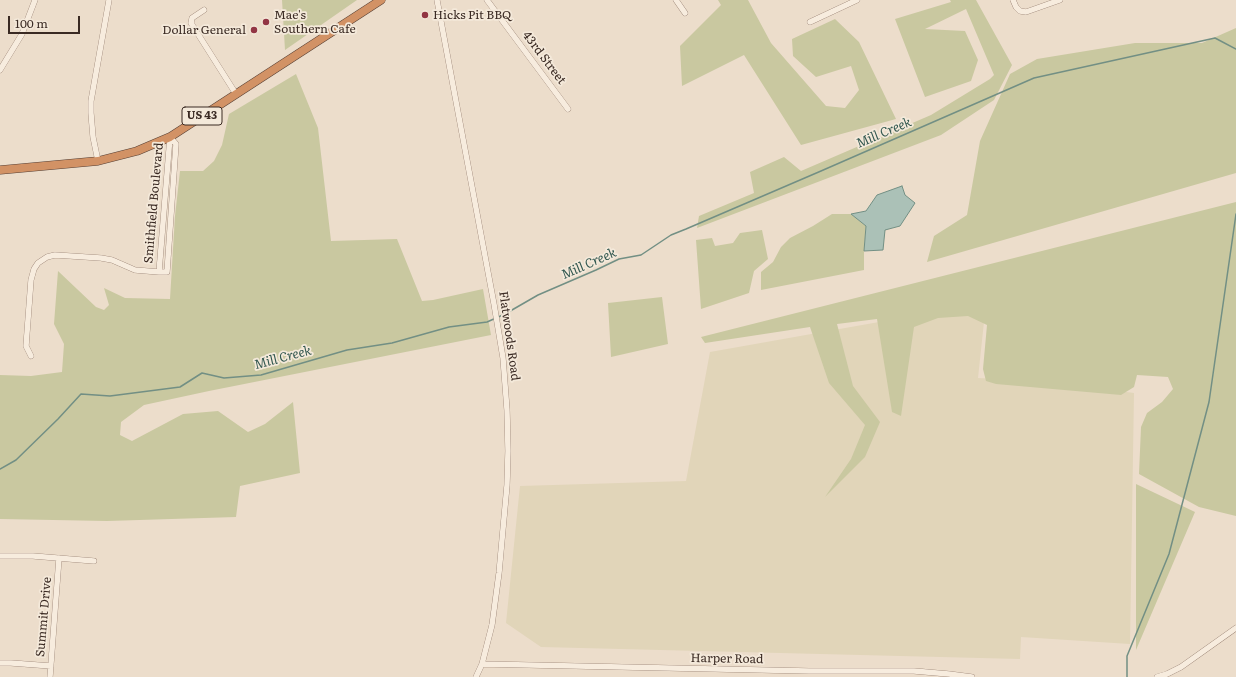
<!DOCTYPE html>
<style>
body{margin:0}
#map{position:relative;width:1236px;height:677px;overflow:hidden;background:#ecddcb;font-family:Literata,serif}
canvas{display:block}
.scale{position:absolute;left:8px;top:16px;width:72px;height:18px;box-sizing:border-box;border:2px solid #3a2a23;border-top:0;padding-left:5px;font-size:12px;line-height:14px;white-space:nowrap;color:#3a2a23;-webkit-text-stroke:3px #f4e9da;paint-order:stroke}
</style>
<div id="map">
<canvas width="1236" height="677"></canvas>
<div class="scale">100 m</div>
</div>
<script>
const context = document.querySelector('canvas').getContext('2d');
context.lineJoin = 'round';
function fillPath(path, color) {
  context.fillStyle = color;
  context.fill(path, 'evenodd');
}
function shape(rows) {
  const path = new Path2D();
  for (const r of rows) {
    path.moveTo(r[0], r[1]);
    for (let i = 2; i < r.length; i += 2) path.lineTo(r[i], r[i + 1]);
  }
  return path;
}
function stroke(path, color, width, dash) {
  context.strokeStyle = color;
  context.lineWidth = width;
  context.lineCap = dash ? 'butt' : 'round';
  context.setLineDash(dash || []);
  context.stroke(path);
}
function label(font, color, halo, rows, align = 'center') {
  context.font = font + ' Literata,serif';
  context.lineWidth = 3.5;
  context.setLineDash([]);
  context.textBaseline = 'middle';
  context.strokeStyle = halo;
  context.fillStyle = color;
  for (const [text, x, y, turn = 0] of rows) {
    context.save();
    context.translate(x, y);
    context.rotate((+turn || 0) * Math.PI / 180);
    context.textAlign = isNaN(turn) ? turn : align;
    if (halo) context.strokeText(text, 0, 0);
    context.fillText(text, 0, 0);
    context.restore();
  }
}
fillPath(shape([
 [986,303,978,378,1041,381,1134,393,1130,644,1021,637,1020,659,541,647,506,623,520,486,686,481,710,352]
]), '#e1d5b9');
fillPath(shape([
 [282,0,357,0,285,50],
 [718,0,748,0,771,43,826,106,845,108,859,90,851,66,816,77,793,56,792,39,835,19,859,42,896,119,801,145,744,55,682,86,680,46,721,5],
 [950,0,976,0,1012,65,994,100,941,135,697,228,699,216,754,193,750,172,784,157,801,171,931,115,990,79,994,75,966,9,925,29,965,31,978,60,971,81,925,97,895,19,951,2],
 [1236,28,1236,173,927,262,934,236,967,215,980,141,1010,74,1037,59,1135,43,1202,43],
 [296,74,318,128,331,241,397,239,422,301,433,300,483,289,491,335,209,391,144,405,121,422,120,435,132,441,183,414,218,411,248,432,265,424,293,402,300,473,240,486,236,517,107,521,0,519,0,375,31,376,62,372,64,344,54,324,58,271,96,307,104,310,109,305,104,288,125,298,170,299,175,216,180,171,203,171,214,161,222,145,229,114],
 [1236,202,1236,516,1199,507,1139,474,1141,427,1147,413,1162,402,1173,389,1168,377,1137,375,1134,387,1121,395,996,384,986,381,983,369,987,325,968,316,938,318,914,327,901,416,892,412,877,319,837,324,853,386,880,422,865,457,825,497,851,459,865,425,829,383,810,327,705,343,701,337],
 [832,214,851,214,866,226,864,251,864,270,761,290,761,272,773,262,781,247,790,238,813,226],
 [762,230,768,259,754,271,749,293,701,309,696,240,712,238,715,246,733,243,740,233],
 [662,297,668,344,611,357,608,303],
 [1136,484,1195,512,1136,650]
]), '#c9c8a0');
const water = shape([
 [902,186,905,195,915,203,900,226,885,230,883,250,864,251,866,226,851,214,866,211,877,195,902,186]
]);
fillPath(water, '#abc1b7');
stroke(water, '#728f84', 1);
stroke(shape([
 [0,469,16,460,58,419,81,394,110,396,180,387,202,373,224,378,261,375,347,350,392,343,449,327,487,322,505,314,538,295,596,270,619,259,641,255,671,235,686,229,821,171,1034,78,1215,38,1236,49],
 [1127,677,1127,656,1169,554,1209,402,1236,214]
]), '#728f84', 1.5);
const minor = shape([
 [437,0,494,304,503,358,507,410,508,451,507,485,499,573,492,625,482,664,476,677],
 [487,0,568,109],
 [676,0,685,13],
 [1013,0,1016,7,1020,11,1026,12,1060,0],
 [204,10,192,18,191,23,236,94],
 [810,22,857,0],
 [0,70,22,34,35,0],
 [98,161,93,137,91,113,91,101,109,0],
 [159,272,170,137],
 [31,356,26,346,31,280,34,269,38,263,47,257,55,255,101,258,112,260,135,270,159,272,167,272,176,144,170,137],
 [0,556,33,556,94,561],
 [0,663,11,663,51,666],
 [482,664,809,671,914,671,949,674,972,677],
 [50,677,59,558],
 [1157,677,1167,674,1181,667,1236,628]
]);
const highway = shape([
 [0,170,98,161,137,151,170,137,381,0]
]);
stroke(minor, '#886f61', 6);
stroke(highway, '#563f34', 9);
stroke(minor, '#f7ecde', 5.5);
stroke(highway, '#d29265', 8);
for (const [x, y, r, color] of [
 [425,15,4,"#923544"],
 [266,22,4,"#923544"],
 [254,30,4,"#923544"]
]) {
  const dot = new Path2D();
  dot.arc(x, y, r, 0, 2 * Math.PI);
  context.fillStyle = color;
  context.fill(dot);
  stroke(dot, '#f4e9da', 1.5);
}
for (const [x, y, w] of [
 [202,116,40]
]) {
  const box = new Path2D();
  box.roundRect(x - w / 2, y - 9, w, 18, 3);
  context.fillStyle = '#f4e9da';
  context.fill(box);
  stroke(box, '#3a2a23', 1);
}
label('bold 11px', '#3a2a23', null, [
 ["US 43",202,116]
]);
label('12px', '#3a2a23', '#f4e9da', [
 ["Mae's",274,15],
 ["Southern Cafe",274,29],
 ["Hicks Pit BBQ",433,15],
 ["Dollar General",246,30,"right"]
], 'left');
label('12px', '#3a2a23', '#f4e9da', [
 ["43rd Street",544,58,53],
 ["Smithfield Boulevard",154,203,-85],
 ["Flatwoods Road",509,336,82],
 ["Summit Drive",44,617,-85],
 ["Harper Road",727,659,1]
]);
label('italic 13px', '#335850', '#f4e9da', [
 ["Mill Creek",884,133,-23],
 ["Mill Creek",589,264,-24],
 ["Mill Creek",283,358,-15]
]);
</script>
